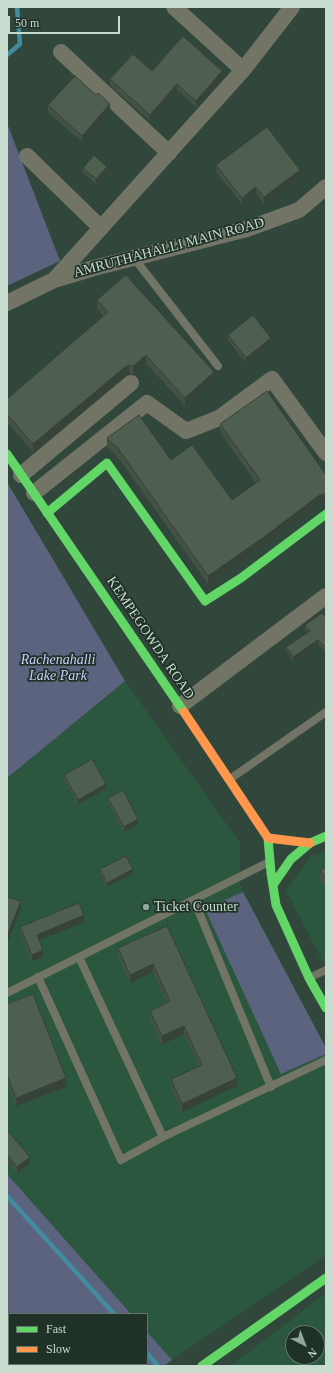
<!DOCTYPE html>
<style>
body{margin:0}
#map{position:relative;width:333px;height:1373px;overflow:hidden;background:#31473b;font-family:"Times New Roman",serif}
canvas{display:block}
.frame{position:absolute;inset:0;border:8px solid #c7dbce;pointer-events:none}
.legend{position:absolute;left:8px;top:1313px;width:140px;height:52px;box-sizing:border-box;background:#203127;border:1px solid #63756a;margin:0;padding:5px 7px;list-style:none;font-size:12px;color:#c7dbce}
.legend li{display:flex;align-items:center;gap:8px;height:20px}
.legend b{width:20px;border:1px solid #63756a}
.north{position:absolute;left:285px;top:1325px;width:40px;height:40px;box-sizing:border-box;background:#203127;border:1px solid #63756a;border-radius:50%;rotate:138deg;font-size:11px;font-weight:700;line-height:16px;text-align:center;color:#c7dbce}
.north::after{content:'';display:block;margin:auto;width:14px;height:18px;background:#92a79b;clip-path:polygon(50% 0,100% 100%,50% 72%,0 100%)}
.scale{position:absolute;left:8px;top:16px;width:112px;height:18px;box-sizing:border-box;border:2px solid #c7dbce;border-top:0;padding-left:5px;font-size:12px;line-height:14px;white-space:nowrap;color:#c7dbce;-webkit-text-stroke:3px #203127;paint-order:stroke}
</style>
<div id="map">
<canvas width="333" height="1373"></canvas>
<div class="frame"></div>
<ul class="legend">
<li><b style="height:5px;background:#63d668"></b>Fast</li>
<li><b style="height:5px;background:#ff974d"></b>Slow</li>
</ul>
<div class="north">N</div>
<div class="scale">50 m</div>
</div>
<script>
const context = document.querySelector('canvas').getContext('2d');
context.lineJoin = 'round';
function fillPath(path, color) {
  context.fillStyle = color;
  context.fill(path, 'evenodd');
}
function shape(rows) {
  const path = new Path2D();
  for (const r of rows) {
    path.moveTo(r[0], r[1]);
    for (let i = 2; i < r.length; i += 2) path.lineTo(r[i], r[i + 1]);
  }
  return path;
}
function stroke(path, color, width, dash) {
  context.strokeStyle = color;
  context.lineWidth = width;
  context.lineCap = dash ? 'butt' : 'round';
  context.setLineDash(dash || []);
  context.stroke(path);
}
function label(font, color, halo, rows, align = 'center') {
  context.font = font + ' "Times New Roman",serif';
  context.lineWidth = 3.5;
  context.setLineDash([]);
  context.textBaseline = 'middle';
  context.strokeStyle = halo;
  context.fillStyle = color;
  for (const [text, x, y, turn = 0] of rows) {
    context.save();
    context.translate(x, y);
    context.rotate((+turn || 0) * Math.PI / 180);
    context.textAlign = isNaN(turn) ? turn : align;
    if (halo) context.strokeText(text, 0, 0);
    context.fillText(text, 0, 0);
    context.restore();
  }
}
fillPath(shape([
 [125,681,240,843,240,885,326,1048,326,1255,172,1360,147,1332,147,1314,131,1314,7,1174,7,778],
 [326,852,326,968,286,890,311,856],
 [326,1293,326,1366,230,1366],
 [293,1333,317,1333,317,1357,293,1357]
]), '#2b573f');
fillPath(shape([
 [7,123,60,261,7,286],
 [7,482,125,681,7,778],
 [243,892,326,1048,326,1054,281,1074,205,909],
 [7,1174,131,1314,9,1314,9,1364,147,1364,147,1332,172,1360,164,1366,7,1366]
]), '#5b637e');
stroke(shape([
 [7,55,20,44,17,7],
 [7,1196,114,1314],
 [147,1353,158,1366]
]), '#438c9f', 4.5);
stroke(shape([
 [134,258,218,366],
 [230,779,326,712],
 [194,900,271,1087],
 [79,957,163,1137],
 [38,977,121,1160,163,1137,326,1060],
 [311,977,326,970],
 [7,993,269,862]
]), '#727566', 8);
stroke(shape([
 [174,7,243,70],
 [61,52,169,153],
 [27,156,101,228],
 [54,280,243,70,292,7],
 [7,303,54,280,94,268,247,229,299,210,326,187],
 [21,475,131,383],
 [34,493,147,403,186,431,219,418,272,379,326,453],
 [180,706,326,596]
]), '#727566', 16);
stroke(shape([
 [7,454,184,712],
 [47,513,107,463,205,601,241,578,326,514],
 [268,838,271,873,276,905,309,978,326,1008],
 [273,885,291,859,310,843,326,836],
 [202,1366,326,1278]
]), '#63d668', 9);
stroke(shape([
 [184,712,268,838,310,843]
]), '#ff974d', 9);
fillPath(shape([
 [152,71,222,77,196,107,177,90,150,121,110,85,110,79],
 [48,105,110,111,82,142,48,112],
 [216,165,300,177,264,204,256,193,242,204,216,172],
 [83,168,107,171,96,184,83,172],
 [97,300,214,380,185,406,146,363,133,374,129,374,125,376,33,452,7,422,7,399,104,316,97,309],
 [228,335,271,343,246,363,228,340],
 [220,424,326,475,326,501,318,504,264,545,208,584,117,456,111,451,107,447,107,438,171,460,232,500,256,483,220,432],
 [326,618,326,652,318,644,293,662,286,651,286,647,308,632,305,630,305,625],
 [64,775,106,789,78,804,64,780],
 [108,798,138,824,124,832,108,803],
 [326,866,326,888,320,881,320,871],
 [100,869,133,874,107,887,100,874],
 [84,922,39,940,43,957,32,961,20,934,20,927],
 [167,926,237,1086,182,1112,171,1088,171,1079,199,1066,184,1034,162,1045,150,1019,150,1011,167,1003,153,972,130,983,118,956,118,948],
 [7,1004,66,1087,16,1106,7,1083],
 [7,1130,30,1163,17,1174,7,1161]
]), '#435245');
fillPath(shape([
 [222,71,222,77,196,107,196,101],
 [177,84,177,90,150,121,150,115],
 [110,104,110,111,82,142,82,136],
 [107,167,107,171,96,184,96,179],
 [300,170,300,177,264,204,264,197],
 [256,187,256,193,242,204,242,198],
 [271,338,271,343,246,363,246,358],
 [146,355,146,363,133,374,133,366],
 [129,365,129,374,125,376,33,452,33,444,125,367],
 [214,372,214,380,185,406,185,398],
 [326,493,326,501,318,504,264,545,208,584,208,576,318,496],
 [318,640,318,644,293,662,293,657],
 [106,784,106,789,78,804,78,800],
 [138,819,138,824,124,832,124,827],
 [133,869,133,874,107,887,107,883],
 [21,901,21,909,7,944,7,936],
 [84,915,84,922,37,941,37,935],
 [43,950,43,957,32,961,32,955],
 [153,964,153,972,130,983,130,975],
 [184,1026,184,1034,162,1045,162,1036],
 [66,1078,66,1087,16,1106,16,1098],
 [237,1078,237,1086,182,1112,182,1104],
 [30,1157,30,1163,17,1174,17,1167]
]), '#374238');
const building = shape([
 [183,36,222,71,196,101,177,84,150,115,110,79,133,54,152,71,183,36],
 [75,76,96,95,98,93,110,104,82,136,48,105,75,76],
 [267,127,300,170,264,197,256,187,242,198,216,165,267,127],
 [94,155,107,167,96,179,83,168,94,155],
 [126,275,214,372,185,398,146,355,133,366,129,365,125,367,33,444,7,414,7,399,108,312,97,300,126,275],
 [253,315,271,338,246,358,228,335,253,315],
 [267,391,326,475,326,493,318,496,264,537,208,576,117,447,111,443,107,438,139,415,171,460,192,445,232,500,260,480,220,424,267,391],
 [322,613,326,618,326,648,318,640,293,657,286,647,310,631,305,625,322,613],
 [92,759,106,784,78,800,64,775,92,759],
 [123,790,138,819,124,827,108,798,123,790],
 [126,856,133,869,107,883,100,869,126,856],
 [326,866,326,878,320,871,326,866],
 [7,897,21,901,7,936,7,897],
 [79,903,84,915,37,935,43,950,32,955,20,927,79,903],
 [167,926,237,1078,182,1104,171,1079,202,1065,184,1026,162,1036,150,1011,170,1001,153,964,130,975,118,948,167,926],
 [33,994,66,1078,16,1098,7,1075,7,1004,33,994],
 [7,1130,30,1157,17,1167,7,1155,7,1130]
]);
fillPath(building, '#4e5f50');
stroke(building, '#374238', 1);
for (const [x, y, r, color] of [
 [146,907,4,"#92a79b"]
]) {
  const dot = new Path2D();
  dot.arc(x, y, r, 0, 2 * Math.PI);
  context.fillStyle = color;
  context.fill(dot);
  stroke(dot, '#203127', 1.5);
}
label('14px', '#c7dbce', '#203127', [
 ["AMRUTHAHALLI MAIN ROAD",169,248,-15],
 ["KEMPEGOWDA ROAD",150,638,56]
]);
label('italic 14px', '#c8cfff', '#203127', [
 ["Rachenahalli",58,660],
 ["Lake Park",58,676]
]);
label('14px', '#c7dbce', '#203127', [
 ["Ticket Counter",154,907]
], 'left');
</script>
